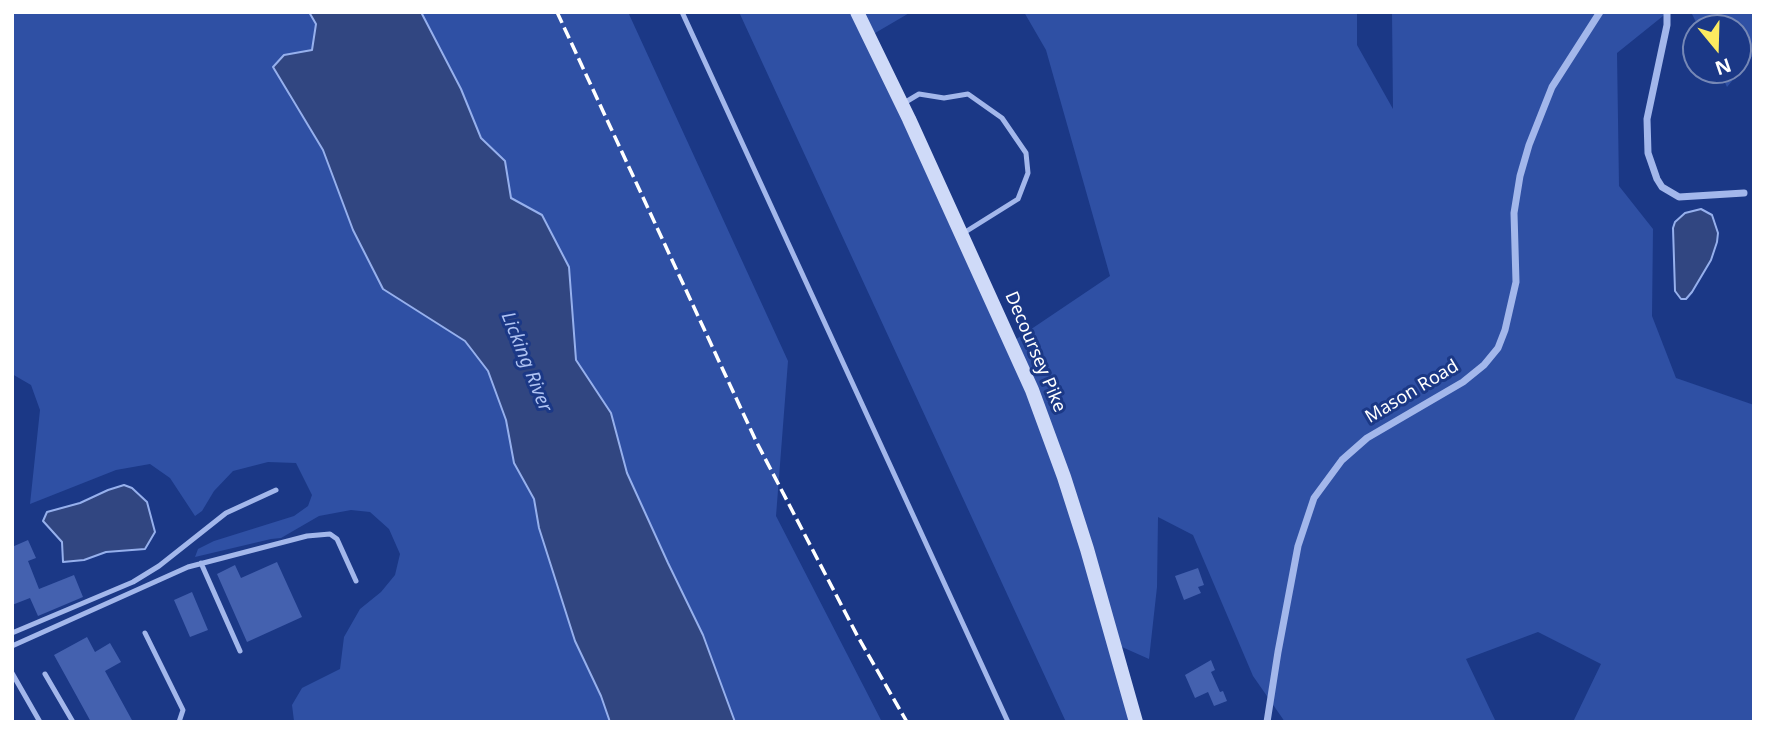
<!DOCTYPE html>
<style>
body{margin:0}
#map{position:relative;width:1766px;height:734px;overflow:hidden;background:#1b3886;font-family:"Noto Sans",sans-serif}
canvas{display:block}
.frame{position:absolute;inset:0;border:14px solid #fff;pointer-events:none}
.north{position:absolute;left:1682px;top:14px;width:70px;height:70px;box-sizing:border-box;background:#1b3886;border:2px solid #7688b6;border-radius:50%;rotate:161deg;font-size:19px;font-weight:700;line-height:28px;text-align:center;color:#fff}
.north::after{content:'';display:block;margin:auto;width:24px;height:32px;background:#fcea60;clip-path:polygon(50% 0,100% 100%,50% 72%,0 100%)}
</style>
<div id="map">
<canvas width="1766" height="734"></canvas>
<div class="frame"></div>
<div class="north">N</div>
</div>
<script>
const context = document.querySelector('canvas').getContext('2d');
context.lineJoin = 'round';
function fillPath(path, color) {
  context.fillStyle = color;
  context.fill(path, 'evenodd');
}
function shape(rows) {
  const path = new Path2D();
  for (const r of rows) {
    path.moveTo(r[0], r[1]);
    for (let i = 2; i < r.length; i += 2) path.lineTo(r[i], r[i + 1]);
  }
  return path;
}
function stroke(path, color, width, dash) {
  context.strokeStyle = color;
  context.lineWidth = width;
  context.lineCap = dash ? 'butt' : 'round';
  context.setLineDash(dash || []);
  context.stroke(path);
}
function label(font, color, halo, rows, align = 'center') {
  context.font = font + ' "Noto Sans",sans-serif';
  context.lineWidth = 6;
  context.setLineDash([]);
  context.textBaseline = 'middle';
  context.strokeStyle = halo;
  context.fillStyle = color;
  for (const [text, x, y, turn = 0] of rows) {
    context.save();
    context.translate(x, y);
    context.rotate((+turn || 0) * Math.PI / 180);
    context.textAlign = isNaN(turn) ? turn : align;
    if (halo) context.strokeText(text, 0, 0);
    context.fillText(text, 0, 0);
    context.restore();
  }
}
fillPath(shape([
 [12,12,309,12,316,24,312,50,284,55,289,96,323,150,353,230,383,288,465,341,488,371,506,420,514,463,534,499,539,528,575,641,601,696,610,722,294,721,292,705,302,688,340,669,344,637,360,609,381,592,395,575,400,554,389,529,370,512,351,510,319,516,281,538,271,539,195,557,198,549,214,541,294,516,308,506,312,495,296,463,268,462,233,471,214,491,202,511,195,516,170,478,150,464,116,470,30,504,40,410,31,385,12,374],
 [421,12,628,12,788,361,776,516,882,722,735,722,703,635,668,563,627,473,611,413,576,360,569,267,542,216,511,198,505,161,482,138,461,89],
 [739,12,911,12,870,36,1012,342,1110,276,1046,50,1024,12,1357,12,1357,45,1393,109,1392,12,1668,12,1617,53,1619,186,1653,229,1652,316,1676,378,1754,405,1754,722,1573,722,1601,664,1538,632,1466,659,1496,722,1285,722,1253,676,1193,535,1158,517,1157,587,1149,659,1113,643,1136,722,1066,722],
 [1691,12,1754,12,1754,54,1727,87,1719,70,1738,70,1738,28,1699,28]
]), '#2f50a4');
const water = shape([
 [309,12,421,12,461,89,481,138,505,161,511,198,542,215,569,267,576,360,611,413,627,473,668,563,703,635,735,722,610,722,601,696,575,641,539,528,534,499,514,463,506,420,488,371,465,341,383,289,353,230,323,150,273,67,284,55,312,50,316,24,309,12],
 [1701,209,1712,215,1718,233,1717,242,1711,260,1692,292,1686,299,1681,299,1675,291,1673,228,1675,222,1685,213,1701,209],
 [124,485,132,488,147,502,155,532,145,549,106,552,84,560,63,562,62,542,43,521,47,512,80,503,108,490,124,485]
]);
fillPath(water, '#314681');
stroke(water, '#96b0ed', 2);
fillPath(shape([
 [28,540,36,558,28,561,39,589,74,575,83,597,38,616,30,598,12,605,12,547],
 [277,562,302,617,247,642,217,574,235,565,241,578],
 [1198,568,1204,585,1198,587,1201,593,1184,600,1175,576],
 [192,592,208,630,190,637,174,600],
 [87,637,95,652,110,643,121,662,105,671,133,722,91,722,54,655],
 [1211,660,1215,670,1211,672,1220,692,1223,691,1227,701,1214,706,1208,692,1195,698,1185,675]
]), '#4461af');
stroke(shape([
 [682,12,1008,722],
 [904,103,919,94,944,98,968,94,1002,118,1026,153,1028,173,1018,199,962,234],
 [201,563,240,651],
 [12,633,133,582,159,566,226,513,276,490],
 [145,633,183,710,179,722],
 [12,646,188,567,307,536,330,534,337,539,356,581],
 [12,673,40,722],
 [45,674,73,722]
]), '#a3b7eb', 5);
stroke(shape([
 [1667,12,1667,25,1647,119,1648,153,1657,179,1662,187,1679,197,1744,193],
 [1267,722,1278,652,1298,546,1314,498,1342,460,1367,438,1463,382,1484,365,1498,348,1505,330,1516,282,1514,213,1520,176,1529,145,1552,87,1600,12]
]), '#a3b7eb', 7);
stroke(shape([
 [857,12,909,119,1032,390,1064,477,1087,549,1136,722]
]), '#cfdaf8', 14);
stroke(shape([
 [557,12,756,441,858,637,907,722]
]), '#fff', 3.5, [12, 5]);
label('18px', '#fff', '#1b3886', [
 ["Decoursey Pike",1035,352,67],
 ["Mason Road",1412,392,-31]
]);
label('italic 19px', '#aec2f3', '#1b3886', [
 ["Licking River",526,362,68]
]);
</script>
